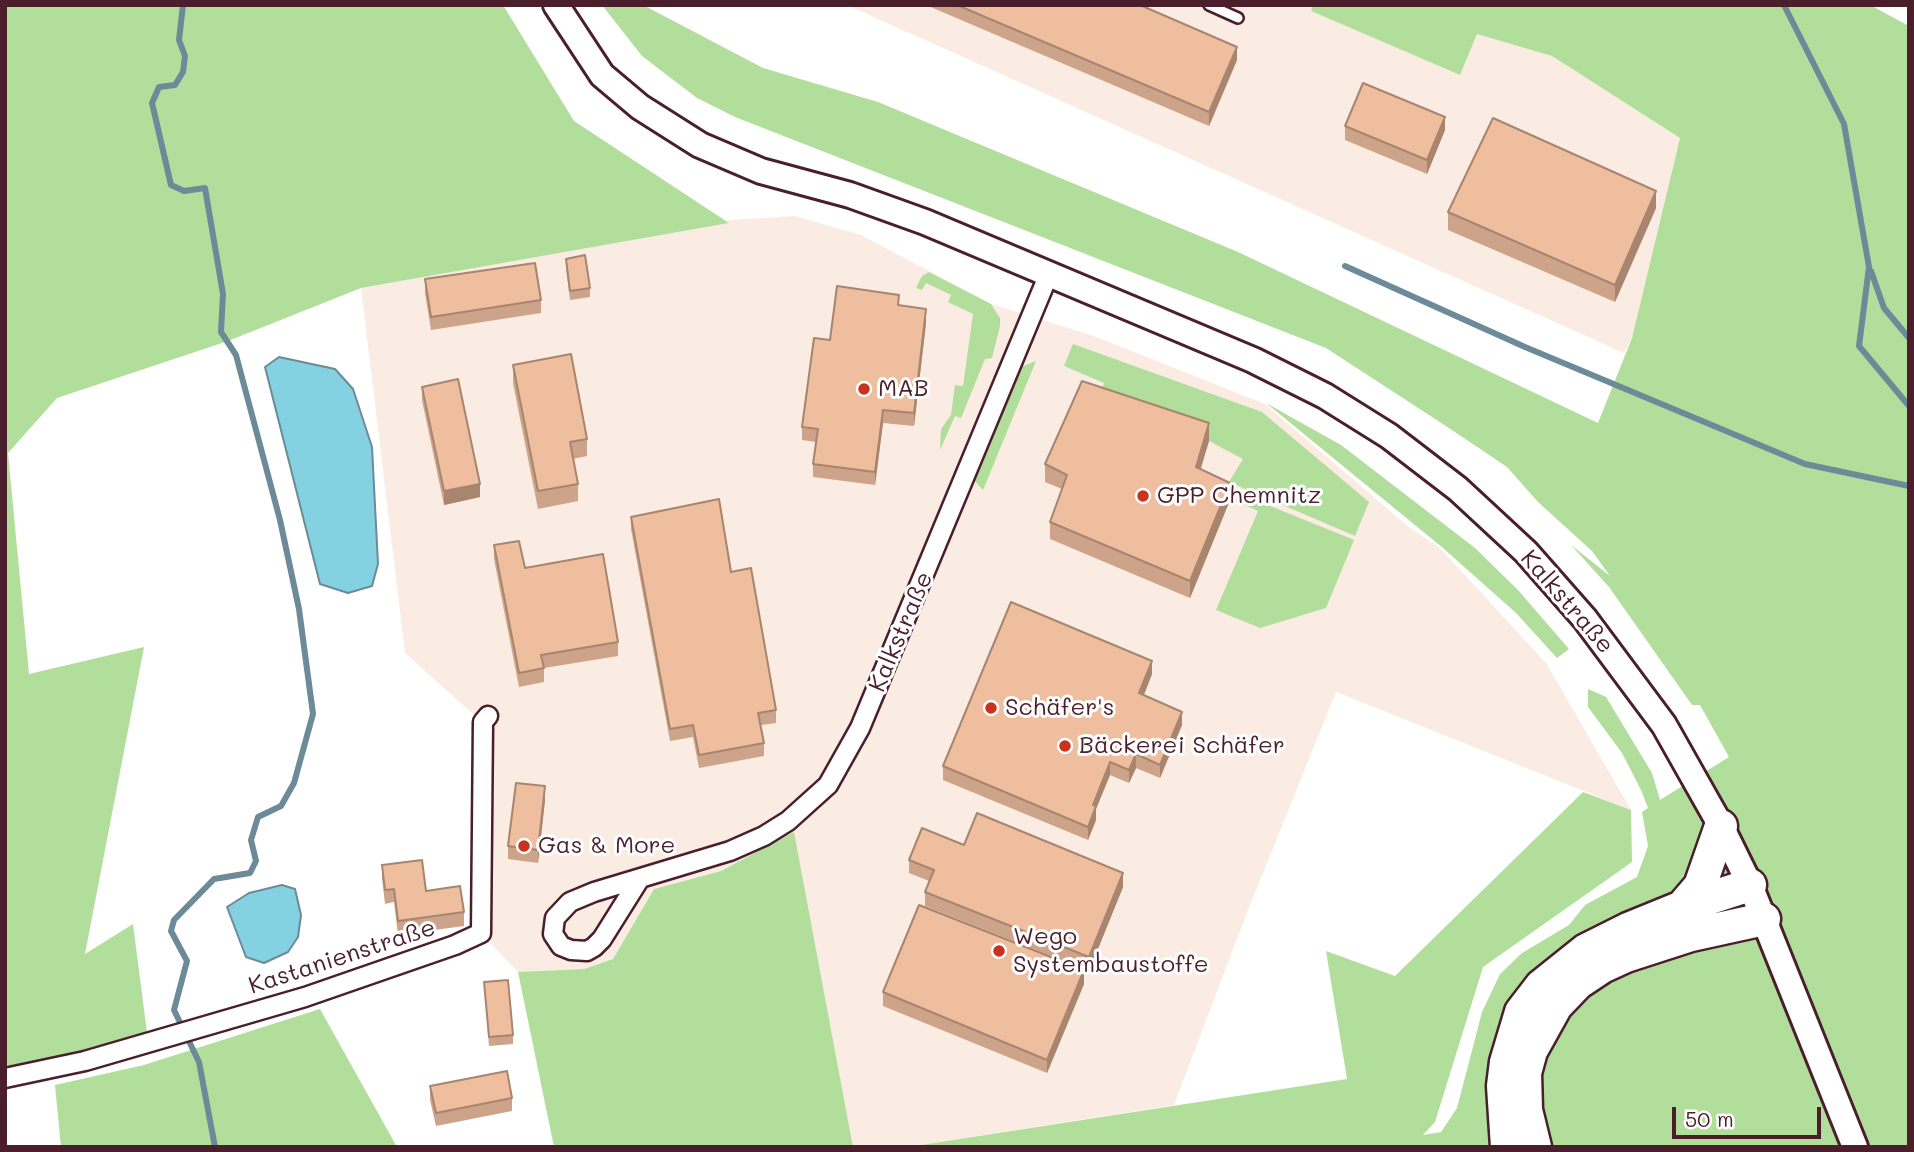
<!DOCTYPE html>
<meta charset="utf-8">
<style>
body{margin:0}
#map{position:relative;width:1914px;height:1152px;overflow:hidden;background:#fff;font-family:Mali,sans-serif}
canvas{display:block}
.frame{position:absolute;inset:0;border:7px solid #4a1f2b;pointer-events:none}
.scale{position:absolute;left:1672px;top:1107px;width:149px;height:32px;box-sizing:border-box;border:4px solid #4a1f2b;border-top:0;padding-left:9px;font-size:21px;line-height:24px;white-space:nowrap;color:#4a1f2b;-webkit-text-stroke:5px #fff;paint-order:stroke}
</style>
<div id="map">
<canvas width="1914" height="1152"></canvas>
<div class="frame"></div>
<div class="scale">50 m</div>
</div>
<script>
const context = document.querySelector('canvas').getContext('2d');
context.lineJoin = 'round';
function fillPath(path, color) {
  context.fillStyle = color;
  context.fill(path, 'evenodd');
}
function shape(rows) {
  const path = new Path2D();
  for (const r of rows) {
    path.moveTo(r[0], r[1]);
    for (let i = 2; i < r.length; i += 2) path.lineTo(r[i], r[i + 1]);
  }
  return path;
}
function stroke(path, color, width, dash) {
  context.strokeStyle = color;
  context.lineWidth = width;
  context.lineCap = dash ? 'butt' : 'round';
  context.setLineDash(dash || []);
  context.stroke(path);
}
function label(font, color, halo, rows, align = 'center') {
  context.font = font + ' Mali,sans-serif';
  context.lineWidth = 6;
  context.setLineDash([]);
  context.textBaseline = 'middle';
  context.strokeStyle = halo;
  context.fillStyle = color;
  for (const [text, x, y, turn = 0] of rows) {
    context.save();
    context.translate(x, y);
    context.rotate((+turn || 0) * Math.PI / 180);
    context.textAlign = isNaN(turn) ? turn : align;
    if (halo) context.strokeText(text, 0, 0);
    context.fillText(text, 0, 0);
    context.restore();
  }
}
fillPath(shape([
 [847,5,1313,5,1311,11,1460,75,1477,33,1552,56,1680,138,1632,338,1624,353],
 [795,216,861,235,991,304,1094,336,1265,404,1410,528,1440,548,1546,663,1631,810,1336,692,1246,915,1174,1105,908,1147,853,1147,794,833,721,871,654,889,613,959,584,969,518,972,481,933,483,723,405,653,361,288,728,223,728,220]
]), '#faece2');
fillPath(shape([
 [5,5,503,5,574,121,729,223,361,288,228,341,57,398,8,453,29,674,144,647,85,954,133,924,147,1033,72,1055,5,1066],
 [602,5,643,5,763,68,878,102,1238,252,1598,423,1632,338,1680,138,1552,56,1477,34,1460,75,1311,11,1313,5,1870,5,1909,26,1909,1147,908,1147,1347,1079,1326,951,1395,976,1583,792,1631,810,1632,862,1483,967,1435,1122,1423,1135,1441,1132,1457,1108,1482,1012,1500,974,1522,953,1569,925,1585,905,1637,877,1648,846,1642,812,1648,808,1641,790,1622,753,1588,707,1588,689,1606,697,1652,773,1660,800,1729,757,1700,705,1692,705,1609,587,1571,545,1610,576,1592,551,1538,502,1507,467,1452,430,1326,348,735,117,697,98,642,56],
 [929,272,991,304,1000,318,1000,326,992,358,985,359,961,418,955,416,940,450,941,429,951,415,955,385,963,386,973,314,948,302,951,295,926,283,922,290,916,288,922,276],
 [1073,344,1262,412,1369,502,1355,536,1229,482,1243,459,1209,441,1097,403,1104,383,1064,366],
 [1036,361,983,490,975,481,1023,366],
 [1266,403,1341,445,1475,548,1518,590,1569,649,1557,658,1516,613,1443,548],
 [1226,488,1354,540,1326,608,1260,628,1216,610,1258,511,1222,495],
 [794,832,853,1147,554,1147,518,972,584,969,613,959,654,889,721,871],
 [320,1009,397,1147,61,1147,55,1085,144,1065]
]), '#b2de9c');
const water = shape([
 [279,357,335,369,353,389,372,447,378,564,372,586,348,593,320,584,265,367,279,357],
 [282,885,295,889,301,915,298,937,288,952,264,963,246,957,227,907,249,893,282,885]
]);
fillPath(water, '#83d1e1');
stroke(water, '#6c8a98', 2);
stroke(shape([
 [183,5,179,40,185,56,183,72,175,85,159,87,152,103,171,185,184,191,205,188,223,294,221,332,236,355,280,520,299,609,313,714,294,783,281,806,258,817,251,840,256,861,250,873,214,879,174,920,171,931,187,961,174,1010,199,1062,215,1147],
 [1784,5,1844,124,1869,267,1859,346,1909,406],
 [1345,266,1525,347,1805,464,1909,486],
 [1871,271,1884,308,1909,338]
]), '#6c8a98', 6);
const lane = shape([
 [1209,5,1238,18]
]);
const street = shape([
 [639,880,602,939,594,947,587,951,571,950,561,946,553,934,555,918,570,902,594,892,730,851,764,836,788,821,828,785,860,728,1048,276],
 [5,1078,85,1061,305,997,455,945,481,933,483,722,488,716]
]);
const secondary = shape([
 [556,5,602,75,640,107,700,145,761,171,850,195,925,222,1253,360,1325,396,1389,436,1458,489,1526,552,1585,619,1664,725,1721,826,1750,885,1855,1147]
]);
const highway = shape([
 [1682,907,1700,886,1721,826],
 [1507,1147,1503,1086,1506,1062,1521,1012,1541,986,1586,950,1628,929,1682,907,1750,885],
 [1535,1147,1526,1110,1525,1073,1531,1051,1556,1006,1578,983,1602,967,1626,956,1691,935,1764,919]
]);
stroke(lane, '#4a1f2b', 14);
stroke(street, '#4a1f2b', 23);
stroke(secondary, '#4a1f2b', 30);
stroke(highway, '#4a1f2b', 37);
stroke(lane, '#fff', 9);
stroke(street, '#fff', 18);
stroke(secondary, '#fff', 24);
stroke(highway, '#fff', 32);
fillPath(shape([
 [926,5,1140,5,1237,60,1209,126],
 [1345,126,1445,130,1427,174,1345,140],
 [1656,208,1615,302,1448,230,1448,212],
 [566,259,590,288,590,297,570,300,566,268],
 [425,279,541,300,541,313,431,330,425,293],
 [899,305,926,323,914,426,883,423,875,485,813,477,813,464,816,442,802,440,802,427,830,340],
 [513,365,587,439,587,456,573,459,578,484,578,501,538,509,513,383],
 [422,387,480,497,444,505,422,400],
 [1209,441,1200,469,1230,500,1190,598,1050,539,1050,522,1062,489,1045,482,1045,464],
 [631,517,731,572,776,710,776,723,761,725,764,743,764,756,699,768,693,737,670,741,631,529],
 [494,545,525,568,618,642,618,656,544,668,544,682,519,687,494,559],
 [1152,674,1144,695,1182,725,1160,778,1136,768,1129,783,1110,775,1096,809,1096,820,1088,840,943,780,943,766],
 [545,800,538,863,508,859,508,846],
 [964,845,1123,887,1089,971,925,906,925,892,929,881,909,873,909,860],
 [382,865,464,912,464,926,398,935,394,902,385,904,382,878],
 [484,982,513,1035,513,1044,489,1046],
 [1084,984,1047,1073,883,1006,883,992],
 [430,1086,512,1098,512,1111,436,1126,430,1100]
]), '#cda389');
fillPath(shape([
 [1237,47,1237,60,1209,126,1209,112],
 [1445,117,1445,130,1427,174,1427,160],
 [1656,191,1656,208,1615,302,1615,285],
 [926,309,926,323,914,426,914,413],
 [883,410,883,423,875,485,875,472],
 [1209,423,1209,441,1196,485,1196,467],
 [1230,483,1230,500,1190,598,1190,581],
 [480,484,480,497,444,505,444,491],
 [1152,661,1152,674,1139,707,1139,693],
 [1182,712,1182,725,1160,778,1160,765],
 [1136,754,1136,768,1129,783,1129,770],
 [1110,762,1110,775,1096,809,1096,820,1088,840,1088,827,1093,805],
 [545,786,545,800,538,863,538,850],
 [1123,873,1123,887,1089,971,1089,957],
 [1084,970,1084,984,1047,1073,1047,1060]
]), '#a7856f');
const building = shape([
 [957,5,1140,5,1237,47,1209,112,957,5],
 [1363,83,1445,117,1427,160,1345,126,1363,83],
 [1493,118,1656,191,1615,285,1448,212,1493,118],
 [585,255,590,288,570,291,566,259,585,255],
 [535,263,541,300,431,317,425,279,535,263],
 [837,286,899,295,898,305,926,309,914,413,883,410,875,472,813,464,818,429,802,427,814,338,830,340,837,286],
 [571,354,587,439,570,442,578,484,538,491,513,365,571,354],
 [458,379,480,484,444,491,422,387,458,379],
 [1082,381,1209,423,1196,467,1230,483,1190,581,1050,522,1067,475,1045,464,1082,381],
 [719,499,731,572,751,568,776,710,758,713,764,743,699,755,693,725,670,729,631,517,719,499],
 [519,541,525,568,603,554,618,642,541,655,544,668,519,673,494,545,519,541],
 [1011,602,1152,661,1139,693,1182,712,1160,765,1136,754,1129,770,1110,762,1093,805,1096,806,1088,827,943,766,1011,602],
 [516,783,545,786,538,850,508,846,516,783],
 [977,813,1123,873,1089,957,925,892,934,870,909,860,922,828,964,845,977,813],
 [422,860,426,891,460,886,464,912,398,921,394,889,385,890,382,865,422,860],
 [919,905,1084,970,1047,1060,883,992,919,905],
 [508,980,513,1035,489,1037,484,982,508,980],
 [507,1071,512,1098,436,1113,430,1086,507,1071]
]);
fillPath(building, '#eebe9f');
stroke(building, '#a7856f', 2);
for (const [x, y, r, color] of [
 [864,389,7,"#c8321e"],
 [1143,496,7,"#c8321e"],
 [991,708,7,"#c8321e"],
 [1065,746,7,"#c8321e"],
 [524,846,7,"#c8321e"],
 [999,951,7,"#c8321e"]
]) {
  const dot = new Path2D();
  dot.arc(x, y, r, 0, 2 * Math.PI);
  context.fillStyle = color;
  context.fill(dot);
  stroke(dot, '#fff', 2.5);
}
label('24px', '#4a1f2b', '#fff', [
 ["MAB",878,389],
 ["GPP Chemnitz",1157,496],
 ["Schäfer's",1005,708],
 ["Bäckerei Schäfer",1079,746],
 ["Gas & More",538,846],
 ["Wego",1013,937],
 ["Systembaustoffe",1013,965]
], 'left');
label('24px', '#4a1f2b', '#fff', [
 ["Kalkstraße",1567,602,49],
 ["Kalkstraße",901,632,-67],
 ["Kastanienstraße",342,957,-18]
]);
</script>
